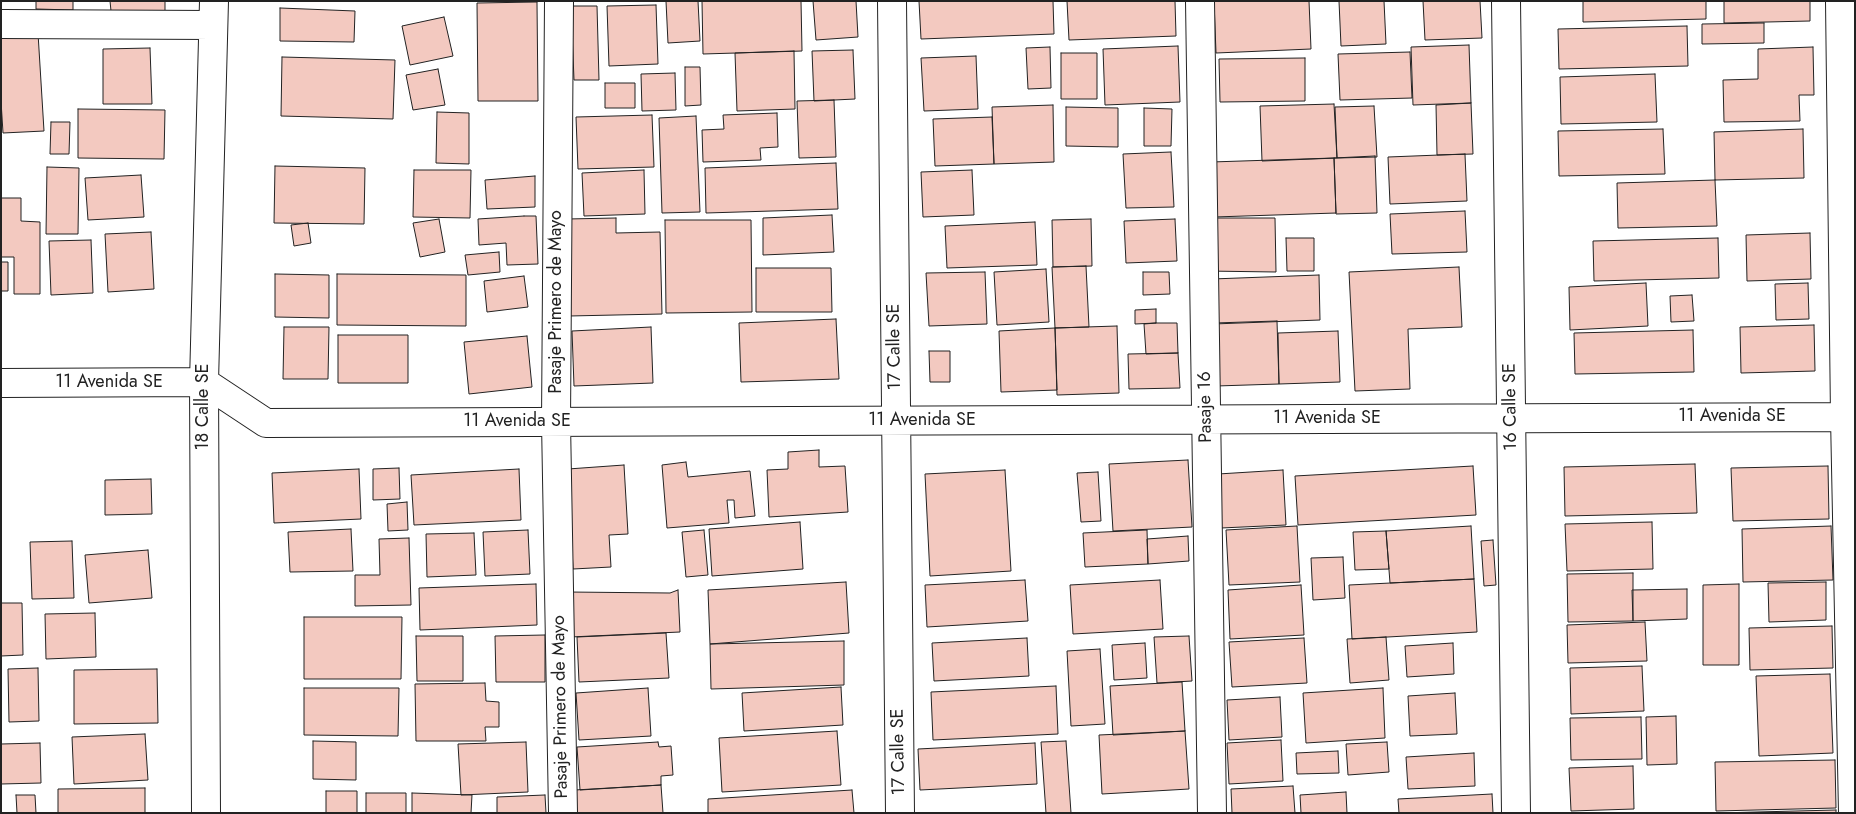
<!DOCTYPE html>
<style>
body{margin:0}
#map{position:relative;width:1856px;height:814px;overflow:hidden;background:#fff;font-family:Jost,sans-serif}
canvas{display:block}
.frame{position:absolute;inset:0;border:2px solid #222;pointer-events:none}
</style>
<div id="map">
<canvas width="1856" height="814"></canvas>
<div class="frame"></div>
</div>
<script>
const context = document.querySelector('canvas').getContext('2d');
context.lineJoin = 'round';
function fillPath(path, color) {
  context.fillStyle = color;
  context.fill(path, 'evenodd');
}
function shape(rows) {
  const path = new Path2D();
  for (const r of rows) {
    path.moveTo(r[0], r[1]);
    for (let i = 2; i < r.length; i += 2) path.lineTo(r[i], r[i + 1]);
  }
  return path;
}
function stroke(path, color, width, dash) {
  context.strokeStyle = color;
  context.lineWidth = width;
  context.lineCap = dash ? 'butt' : 'round';
  context.setLineDash(dash || []);
  context.stroke(path);
}
function label(font, color, halo, rows, align = 'center') {
  context.font = font + ' Jost,sans-serif';
  context.lineWidth = 4;
  context.setLineDash([]);
  context.textBaseline = 'middle';
  context.strokeStyle = halo;
  context.fillStyle = color;
  for (const [text, x, y, turn = 0] of rows) {
    context.save();
    context.translate(x, y);
    context.rotate((+turn || 0) * Math.PI / 180);
    context.textAlign = isNaN(turn) ? turn : align;
    if (halo) context.strokeText(text, 0, 0);
    context.fillText(text, 0, 0);
    context.restore();
  }
}
const building = shape([
 [36,1,73,1,73,10,36,9,36,1],
 [110,1,165,1,165,12,111,11,110,1],
 [666,1,698,1,700,41,668,43,666,1],
 [702,1,801,1,802,51,703,54,702,1],
 [813,1,856,1,858,37,816,40,813,1],
 [919,1,1053,1,1054,34,921,39,919,1],
 [1067,1,1175,1,1176,36,1069,40,1067,1],
 [1214,1,1309,1,1311,49,1216,53,1214,1],
 [1339,1,1384,1,1386,44,1341,46,1339,1],
 [1423,1,1480,1,1482,38,1425,40,1423,1],
 [1583,1,1706,1,1706,19,1583,22,1583,1],
 [1724,1,1810,1,1810,21,1724,23,1724,1],
 [537,2,538,101,478,101,477,3,537,2],
 [656,5,658,64,609,66,607,6,656,5],
 [571,6,597,6,599,80,574,80,571,6],
 [280,8,355,11,354,42,280,41,280,8],
 [444,17,453,56,410,65,402,26,444,17],
 [1764,23,1764,43,1702,44,1702,24,1764,23],
 [1687,26,1688,66,1559,69,1558,29,1687,26],
 [38,33,44,131,3,133,1,101,1,35,38,33],
 [1469,45,1471,103,1413,105,1411,47,1469,45],
 [1178,46,1180,102,1105,105,1103,49,1178,46],
 [1050,47,1051,88,1028,89,1026,48,1050,47],
 [1813,47,1814,95,1799,95,1800,121,1724,122,1723,80,1758,79,1758,49,1813,47],
 [150,48,152,104,103,104,103,49,150,48],
 [853,50,855,99,814,101,812,51,853,50],
 [794,51,795,109,737,111,735,53,794,51],
 [1410,52,1412,98,1340,100,1338,54,1410,52],
 [1061,53,1097,53,1097,99,1061,99,1061,53],
 [976,56,978,109,924,111,921,58,976,56],
 [282,57,395,60,393,119,281,116,282,57],
 [1305,58,1305,101,1220,102,1219,59,1305,58],
 [685,67,700,67,701,105,685,106,685,67],
 [438,69,445,105,413,110,406,75,438,69],
 [675,73,676,110,642,111,641,74,675,73],
 [1655,74,1657,122,1561,124,1560,77,1655,74],
 [605,83,635,83,635,108,605,108,605,83],
 [834,100,836,157,799,158,797,101,834,100],
 [1471,103,1473,154,1437,155,1436,105,1471,103],
 [1334,104,1337,158,1262,161,1260,106,1334,104],
 [1053,105,1054,162,994,164,992,107,1053,105],
 [1374,106,1377,157,1337,158,1335,107,1374,106],
 [1066,107,1118,108,1118,147,1066,146,1066,107],
 [1144,108,1172,109,1171,146,1144,146,1144,108],
 [78,109,165,110,164,159,78,158,78,109],
 [437,112,469,113,469,164,436,163,437,112],
 [777,113,778,147,760,148,761,160,703,162,702,130,724,129,723,115,777,113],
 [652,115,654,167,578,169,576,117,652,115],
 [696,116,700,212,662,213,659,118,696,116],
 [992,117,994,164,935,166,933,119,992,117],
 [51,122,70,122,69,154,50,154,51,122],
 [1663,129,1665,174,1559,176,1558,131,1663,129],
 [1803,129,1804,178,1715,180,1714,132,1803,129],
 [1171,152,1174,207,1126,208,1123,154,1171,152],
 [1465,154,1467,201,1390,204,1388,157,1465,154],
 [1375,156,1377,213,1336,214,1334,158,1375,156],
 [1334,158,1336,213,1214,217,1211,162,1334,158],
 [836,163,838,209,706,213,705,168,836,163],
 [275,166,365,168,364,224,274,223,275,166],
 [47,167,79,168,78,234,46,234,47,167],
 [414,170,471,170,470,218,413,217,414,170],
 [644,170,645,214,584,216,582,173,644,170],
 [972,170,974,215,923,217,921,172,972,170],
 [141,175,144,217,88,220,85,178,141,175],
 [535,176,535,207,487,209,485,180,535,176],
 [1715,180,1717,226,1618,228,1617,183,1715,180],
 [1,198,21,198,21,221,40,222,40,294,14,294,14,257,1,257,1,198],
 [1465,211,1467,252,1392,254,1390,214,1465,211],
 [832,215,834,252,763,255,763,218,832,215],
 [524,216,536,216,538,264,507,265,506,243,479,245,478,219,524,216],
 [616,218,616,233,660,232,662,314,569,316,567,219,616,218],
 [1205,218,1275,218,1276,272,1205,271,1205,218],
 [439,219,445,252,420,257,413,223,439,219],
 [1091,219,1092,266,1053,267,1052,220,1091,219],
 [1175,219,1177,261,1126,263,1124,221,1175,219],
 [665,220,751,220,752,312,666,313,665,220],
 [1035,222,1037,265,947,268,945,226,1035,222],
 [308,223,311,243,294,246,291,225,308,223],
 [151,232,154,289,108,292,105,234,151,232],
 [1810,233,1811,279,1747,281,1746,235,1810,233],
 [1286,238,1314,238,1314,271,1287,271,1286,238],
 [1718,238,1719,278,1594,281,1593,241,1718,238],
 [91,240,93,293,51,295,49,241,91,240],
 [499,252,500,272,468,275,465,255,499,252],
 [1,262,8,262,8,291,1,291,1,262],
 [1086,266,1089,327,1055,328,1052,267,1086,266],
 [1459,267,1462,327,1408,329,1410,389,1355,391,1349,272,1459,267],
 [756,268,831,268,832,312,756,312,756,268],
 [1046,269,1049,322,997,325,994,272,1046,269],
 [985,272,987,324,929,326,926,273,985,272],
 [1143,272,1169,272,1170,294,1143,295,1143,272],
 [275,274,329,275,329,318,275,317,275,274],
 [337,274,466,275,466,326,337,325,337,274],
 [1319,275,1320,320,1213,324,1212,279,1319,275],
 [524,276,528,307,487,312,484,281,524,276],
 [1646,283,1648,326,1570,330,1569,287,1646,283],
 [1808,283,1809,319,1776,320,1775,284,1808,283],
 [1692,295,1694,321,1671,322,1670,296,1692,295],
 [1156,309,1156,323,1135,324,1135,310,1156,309],
 [836,319,839,379,741,382,739,323,836,319],
 [1277,321,1279,384,1216,386,1214,323,1277,321],
 [1156,323,1177,323,1178,353,1146,354,1144,324,1156,323],
 [1814,325,1815,371,1741,373,1740,327,1814,325],
 [1117,326,1119,393,1057,395,1055,328,1117,326],
 [284,327,329,327,328,379,283,379,284,327],
 [651,327,653,383,574,386,572,331,651,327],
 [1055,328,1057,390,1001,392,999,331,1055,328],
 [1693,330,1694,372,1575,374,1574,333,1693,330],
 [1338,331,1340,382,1279,384,1278,333,1338,331],
 [338,335,408,335,408,383,338,383,338,335],
 [527,336,532,387,469,394,464,342,527,336],
 [929,351,950,351,950,382,930,382,929,351],
 [1178,353,1180,388,1129,389,1128,354,1178,353],
 [819,450,819,467,845,466,848,512,769,517,767,470,788,469,788,452,819,450],
 [1188,460,1192,527,1113,531,1109,464,1188,460],
 [686,462,688,477,750,471,755,516,735,518,734,500,727,500,729,523,667,528,662,465,686,462],
 [1695,464,1697,513,1565,516,1564,467,1695,464],
 [624,465,628,534,609,535,611,567,573,569,568,469,624,465],
 [1473,466,1476,515,1298,525,1295,476,1473,466],
 [1828,466,1829,519,1733,521,1731,468,1828,466],
 [399,468,400,499,373,500,373,469,399,468],
 [359,469,361,519,274,523,272,473,359,469],
 [519,469,521,520,414,525,411,475,519,469],
 [1005,470,1011,571,930,576,925,474,1005,470],
 [1283,470,1286,525,1221,528,1218,474,1283,470],
 [1098,472,1101,521,1081,522,1077,473,1098,472],
 [151,479,152,514,105,515,105,480,151,479],
 [407,502,408,530,388,531,387,504,407,502],
 [800,522,803,569,712,576,709,529,800,522],
 [1652,522,1653,569,1567,571,1565,524,1652,522],
 [1297,526,1300,582,1229,585,1226,530,1297,526],
 [1471,526,1474,579,1390,583,1386,531,1471,526],
 [1831,526,1833,580,1743,582,1742,529,1831,526],
 [351,529,353,571,290,572,288,532,351,529],
 [528,530,530,574,485,576,483,532,528,530],
 [704,530,708,575,686,577,682,532,704,530],
 [1147,530,1148,564,1085,567,1083,533,1147,530],
 [1386,531,1389,569,1355,570,1353,532,1386,531],
 [474,533,476,575,427,577,426,534,474,533],
 [1188,536,1189,561,1148,564,1147,539,1188,536],
 [409,538,411,605,355,606,355,575,380,575,379,539,409,538],
 [1493,540,1496,585,1484,586,1481,541,1493,540],
 [72,541,74,598,32,599,30,542,72,541],
 [148,550,152,598,89,603,85,555,148,550],
 [1343,557,1345,598,1313,600,1311,558,1343,557],
 [1633,573,1633,621,1568,622,1567,574,1633,573],
 [1474,579,1477,632,1352,639,1349,585,1474,579],
 [1025,580,1028,621,927,627,925,585,1025,580],
 [1160,580,1163,629,1073,634,1070,585,1160,580],
 [846,582,849,633,710,644,708,590,846,582],
 [1826,582,1826,620,1769,622,1768,583,1826,582],
 [536,584,537,625,420,630,419,588,536,584],
 [1739,584,1739,665,1703,665,1703,585,1739,584],
 [1301,585,1304,635,1230,639,1228,590,1301,585],
 [1687,589,1687,619,1633,621,1632,590,1687,589],
 [678,590,680,632,570,637,568,592,670,593,678,590],
 [1,603,22,603,23,655,1,656,1,603],
 [95,613,96,657,46,659,45,614,95,613],
 [304,617,402,617,401,679,304,679,304,617],
 [1645,622,1647,661,1568,663,1567,625,1645,622],
 [1832,626,1833,668,1750,670,1749,628,1832,626],
 [666,633,669,678,579,682,577,637,666,633],
 [545,635,545,682,496,682,495,636,545,635],
 [416,636,463,636,463,681,417,681,416,636],
 [1189,636,1192,681,1157,683,1154,637,1189,636],
 [1386,637,1389,680,1350,683,1347,639,1386,637],
 [1027,638,1029,676,934,681,932,643,1027,638],
 [1304,638,1307,683,1232,687,1229,642,1304,638],
 [844,641,844,685,711,689,710,644,844,641],
 [1145,643,1147,678,1114,680,1112,645,1145,643],
 [1453,643,1454,674,1407,677,1405,646,1453,643],
 [1100,649,1105,724,1071,726,1067,651,1100,649],
 [1642,666,1644,711,1571,714,1570,668,1642,666],
 [38,668,39,721,9,722,8,669,38,668],
 [157,669,158,723,74,724,74,670,157,669],
 [1830,674,1833,753,1759,756,1756,676,1830,674],
 [1182,682,1185,731,1113,735,1110,686,1182,682],
 [485,683,486,701,499,702,499,727,485,727,486,741,416,741,415,684,485,683],
 [1056,686,1058,734,933,740,931,692,1056,686],
 [841,687,843,725,744,731,742,693,841,687],
 [304,688,399,688,398,736,304,735,304,688],
 [648,688,651,736,579,740,576,693,648,688],
 [1383,688,1385,738,1306,743,1303,693,1383,688],
 [1455,693,1457,734,1410,736,1408,696,1455,693],
 [1280,697,1282,737,1229,740,1227,700,1280,697],
 [1676,716,1677,764,1647,765,1646,717,1676,716],
 [1641,717,1642,759,1571,760,1570,718,1641,717],
 [837,731,841,785,722,792,719,738,837,731],
 [1185,731,1189,789,1102,794,1099,735,1185,731],
 [145,734,148,780,74,784,72,737,145,734],
 [1281,740,1283,781,1229,784,1227,743,1281,740],
 [313,741,356,742,356,780,313,779,313,741],
 [1066,741,1071,813,1046,813,1041,742,1066,741],
 [526,742,528,792,461,795,458,744,526,742],
 [658,742,659,747,671,746,673,775,661,776,661,785,580,790,577,747,658,742],
 [1387,742,1389,772,1348,775,1346,744,1387,742],
 [40,743,41,783,1,784,1,744,40,743],
 [1035,743,1037,784,920,790,918,749,1035,743],
 [1338,751,1339,773,1297,774,1296,753,1338,751],
 [1474,753,1475,786,1408,789,1406,757,1474,753],
 [1835,760,1836,808,1716,811,1715,762,1835,760],
 [1633,766,1634,809,1571,811,1569,768,1633,766],
 [661,785,663,813,576,813,575,790,661,785],
 [1293,786,1295,813,1232,813,1231,789,1293,786],
 [145,788,145,813,58,813,58,789,145,788],
 [852,790,854,813,708,813,708,799,852,790],
 [326,791,357,791,357,813,326,813,326,791],
 [1346,792,1347,813,1301,813,1300,795,1346,792],
 [366,793,406,793,406,813,366,813,366,793],
 [412,793,472,795,471,813,412,813,412,793],
 [1492,794,1493,813,1399,813,1398,799,1492,794],
 [16,795,35,795,36,813,17,813,16,795],
 [545,795,546,813,497,813,497,797,545,795],
 [1836,810,1836,813,1717,813,1836,810]
]);
fillPath(building, '#f3c9c0');
stroke(building, '#222', 1);
const minor = shape([
 [559,1,556,422,563,813],
 [892,1,900,813],
 [1200,1,1212,813],
 [1506,1,1516,813],
 [1840,1,1845,417,1853,813],
 [1,24,213,25],
 [1,383,204,382,266,423,1855,417],
 [206,813,204,382,214,1]
]);
stroke(minor, '#222', 30);
stroke(minor, '#fff', 28);
label('18px', '#222', '#fff', [
 ["Pasaje Primero de Mayo",557,302,-90],
 ["17 Calle SE",895,347,-91],
 ["11 Avenida SE",109,383],
 ["18 Calle SE",204,407,-90],
 ["Pasaje 16",1206,407,-91],
 ["16 Calle SE",1511,407,-91],
 ["11 Avenida SE",1732,417],
 ["11 Avenida SE",1327,419],
 ["11 Avenida SE",922,421],
 ["11 Avenida SE",517,422],
 ["Pasaje Primero de Mayo",561,707,-91],
 ["17 Calle SE",899,752,-91]
]);
</script>
